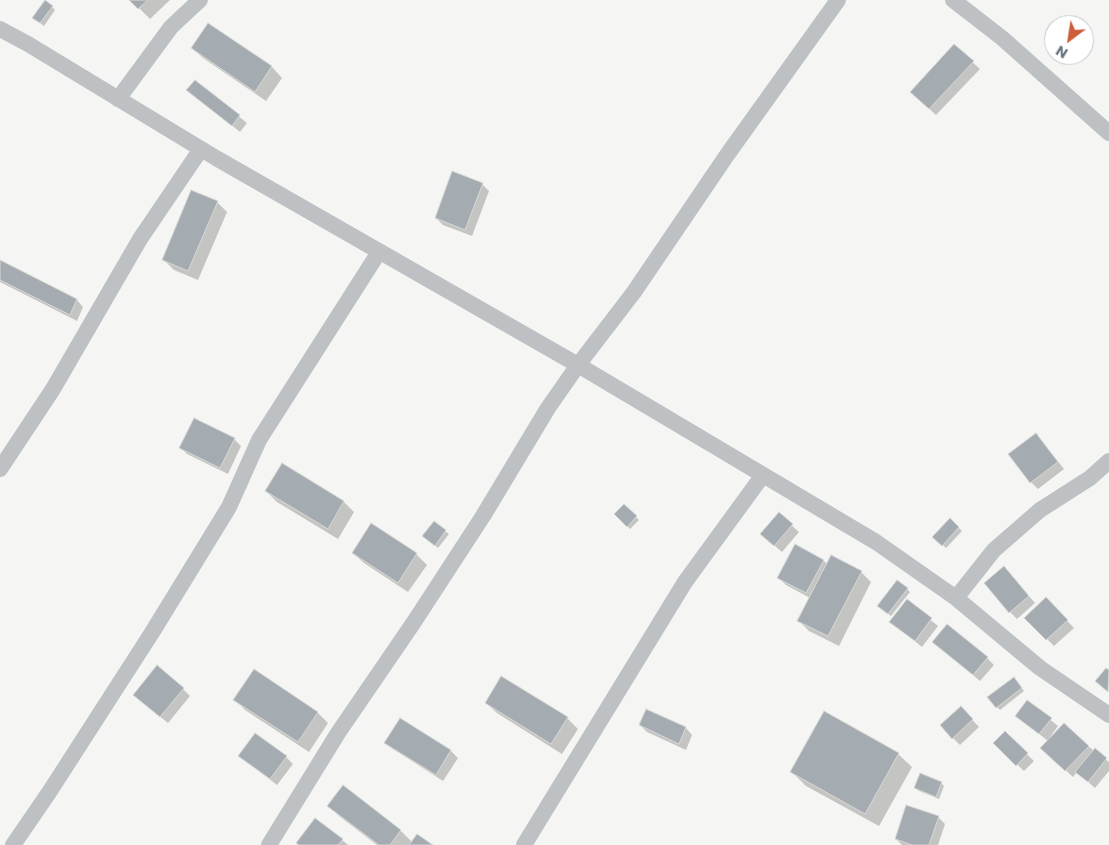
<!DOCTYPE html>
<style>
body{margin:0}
#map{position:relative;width:1109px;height:845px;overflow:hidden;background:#f5f5f3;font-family:Poppins,sans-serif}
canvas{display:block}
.north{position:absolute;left:1044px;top:15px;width:50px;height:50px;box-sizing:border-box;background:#fff;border:1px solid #c3c8cc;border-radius:50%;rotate:211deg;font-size:14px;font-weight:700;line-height:20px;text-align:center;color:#687580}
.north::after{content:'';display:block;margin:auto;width:18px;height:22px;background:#cd5d3b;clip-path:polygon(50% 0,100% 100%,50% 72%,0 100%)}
</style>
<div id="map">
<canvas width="1109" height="845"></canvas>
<div class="north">N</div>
</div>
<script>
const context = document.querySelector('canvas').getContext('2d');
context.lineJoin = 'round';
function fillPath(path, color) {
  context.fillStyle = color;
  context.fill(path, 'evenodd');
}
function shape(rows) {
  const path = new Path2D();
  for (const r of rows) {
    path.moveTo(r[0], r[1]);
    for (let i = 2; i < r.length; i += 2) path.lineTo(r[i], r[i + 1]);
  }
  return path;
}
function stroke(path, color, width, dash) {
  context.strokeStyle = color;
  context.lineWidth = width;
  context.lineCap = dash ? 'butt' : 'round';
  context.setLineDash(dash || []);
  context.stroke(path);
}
fillPath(shape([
 [131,0,170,0,150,19],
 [52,7,55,10,44,26,37,21],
 [208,24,272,67,282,78,266,101,203,58,192,48],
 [954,45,980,69,936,115,911,92],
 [195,81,247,123,240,132,188,90],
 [482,184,489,191,472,236,443,225,436,218],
 [217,202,227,212,198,280,174,270,163,259],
 [0,262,77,300,83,307,77,321,0,282],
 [194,419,234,439,241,446,228,474,187,454,180,447],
 [1036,434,1064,469,1038,489,1031,482],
 [282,465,344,502,354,512,338,539,277,502,266,491],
 [624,506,639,520,630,529,616,514],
 [779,514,799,532,782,552,769,541],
 [950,520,962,531,946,548,934,537],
 [434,523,449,534,438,548,427,539],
 [796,546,824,561,827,564,861,572,871,582,839,646,809,631,799,621,810,598,786,585,779,578],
 [353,553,416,554,427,565,408,592,364,563],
 [1011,575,1035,603,1017,619,1010,612],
 [907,589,910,592,891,616,882,609],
 [1046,599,1074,628,1054,646,1026,618],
 [907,601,938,626,922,647,891,622],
 [941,648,987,658,994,665,980,681],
 [254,671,318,713,328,723,309,752,245,710,235,699],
 [502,678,567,718,578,729,562,754,497,713,486,703],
 [1017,682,1024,691,1000,710,997,707],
 [183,689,190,696,168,723,141,701],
 [1027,701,1058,726,1050,737,1051,738,1088,746,1109,762,1109,771,1095,788,1077,772,1073,777,1049,755,1048,741,1016,716],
 [961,708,979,727,960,745,953,738],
 [647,711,686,728,692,735,686,750,647,732,640,725],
 [400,720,451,751,458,758,443,781,393,749,386,742],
 [1005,733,1034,761,1024,771,995,743],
 [898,754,912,767,879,826,806,786,792,772],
 [240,756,286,757,293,764,277,785],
 [941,783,944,786,939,799,919,791,916,788],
 [329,806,401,831,412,842,430,845,377,845,339,816],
 [938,817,945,824,938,845,902,845,896,839],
 [342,840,348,845,300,845]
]), '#0003');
const building = shape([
 [45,0,53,6,40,23,32,18,45,0],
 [129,0,148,0,138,9,129,0],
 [208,23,272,66,255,92,191,48,208,23],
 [954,44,974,61,929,109,910,92,954,44],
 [195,80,240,115,232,126,186,90,195,80],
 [452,171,483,183,465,230,435,218,452,171],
 [191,190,218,201,188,271,162,260,191,190],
 [0,260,77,299,70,315,0,280,0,260],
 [194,418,235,438,220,468,179,448,194,418],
 [1036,433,1058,462,1030,483,1008,454,1036,433],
 [282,463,344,501,328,529,265,491,282,463],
 [624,504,637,516,627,527,614,514,624,504],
 [779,512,793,524,774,546,760,534,779,512],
 [950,518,959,527,942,546,932,537,950,518],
 [434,521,446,530,435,546,422,536,434,521],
 [371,523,417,553,398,583,352,553,371,523],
 [795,544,824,560,806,593,777,578,795,544],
 [831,555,862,571,828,636,797,621,831,555],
 [1004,566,1029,596,1009,613,984,583,1004,566],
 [897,580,908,588,888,614,877,606,897,580],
 [1046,597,1068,620,1046,640,1024,618,1046,597],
 [907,599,932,618,915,641,889,622,907,599],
 [947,624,988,657,973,675,932,642,947,624],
 [157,665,184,688,160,717,133,695,157,665],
 [1106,668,1109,670,1108,692,1095,681,1106,668],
 [254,669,318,712,298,742,233,700,254,669],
 [501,676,568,717,551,744,485,703,501,676],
 [1014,677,1022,688,996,708,987,697,1014,677],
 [1027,700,1052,718,1039,734,1015,716,1027,700],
 [961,706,973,719,952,739,940,725,961,706],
 [646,709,686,727,679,744,639,725,646,709],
 [824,711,899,753,865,814,790,772,824,711],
 [400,718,451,750,436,775,384,743,400,718],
 [1064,723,1089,746,1065,771,1040,748,1064,723],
 [1005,731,1028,753,1016,766,993,743,1005,731],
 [255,733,287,756,270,779,238,756,255,733],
 [1095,748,1107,758,1088,782,1075,772,1095,748],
 [920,773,942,782,936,797,914,788,920,773],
 [343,785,401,830,390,845,379,845,327,806,343,785],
 [906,805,939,816,929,845,912,845,895,839,906,805],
 [315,818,343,839,338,845,299,845,296,843,315,818],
 [417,834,433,845,409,845,417,834]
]);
fillPath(building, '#a5acb1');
stroke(building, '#d7d7d5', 1);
stroke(shape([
 [953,0,1002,38,1109,133],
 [0,29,28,44,216,158,578,365,876,542,956,598,1040,668,1109,715],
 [118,99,171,27,200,0],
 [0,469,53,389,140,239,201,149],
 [956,598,994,550,1040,510,1090,478,1109,461],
 [13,845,50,791,153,631,229,507,259,440,379,252],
 [269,845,338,733,414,622,483,516,548,408,578,365,634,292,727,155,838,0],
 [524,845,685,582,763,475]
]), '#bdc1c4', 16);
</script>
